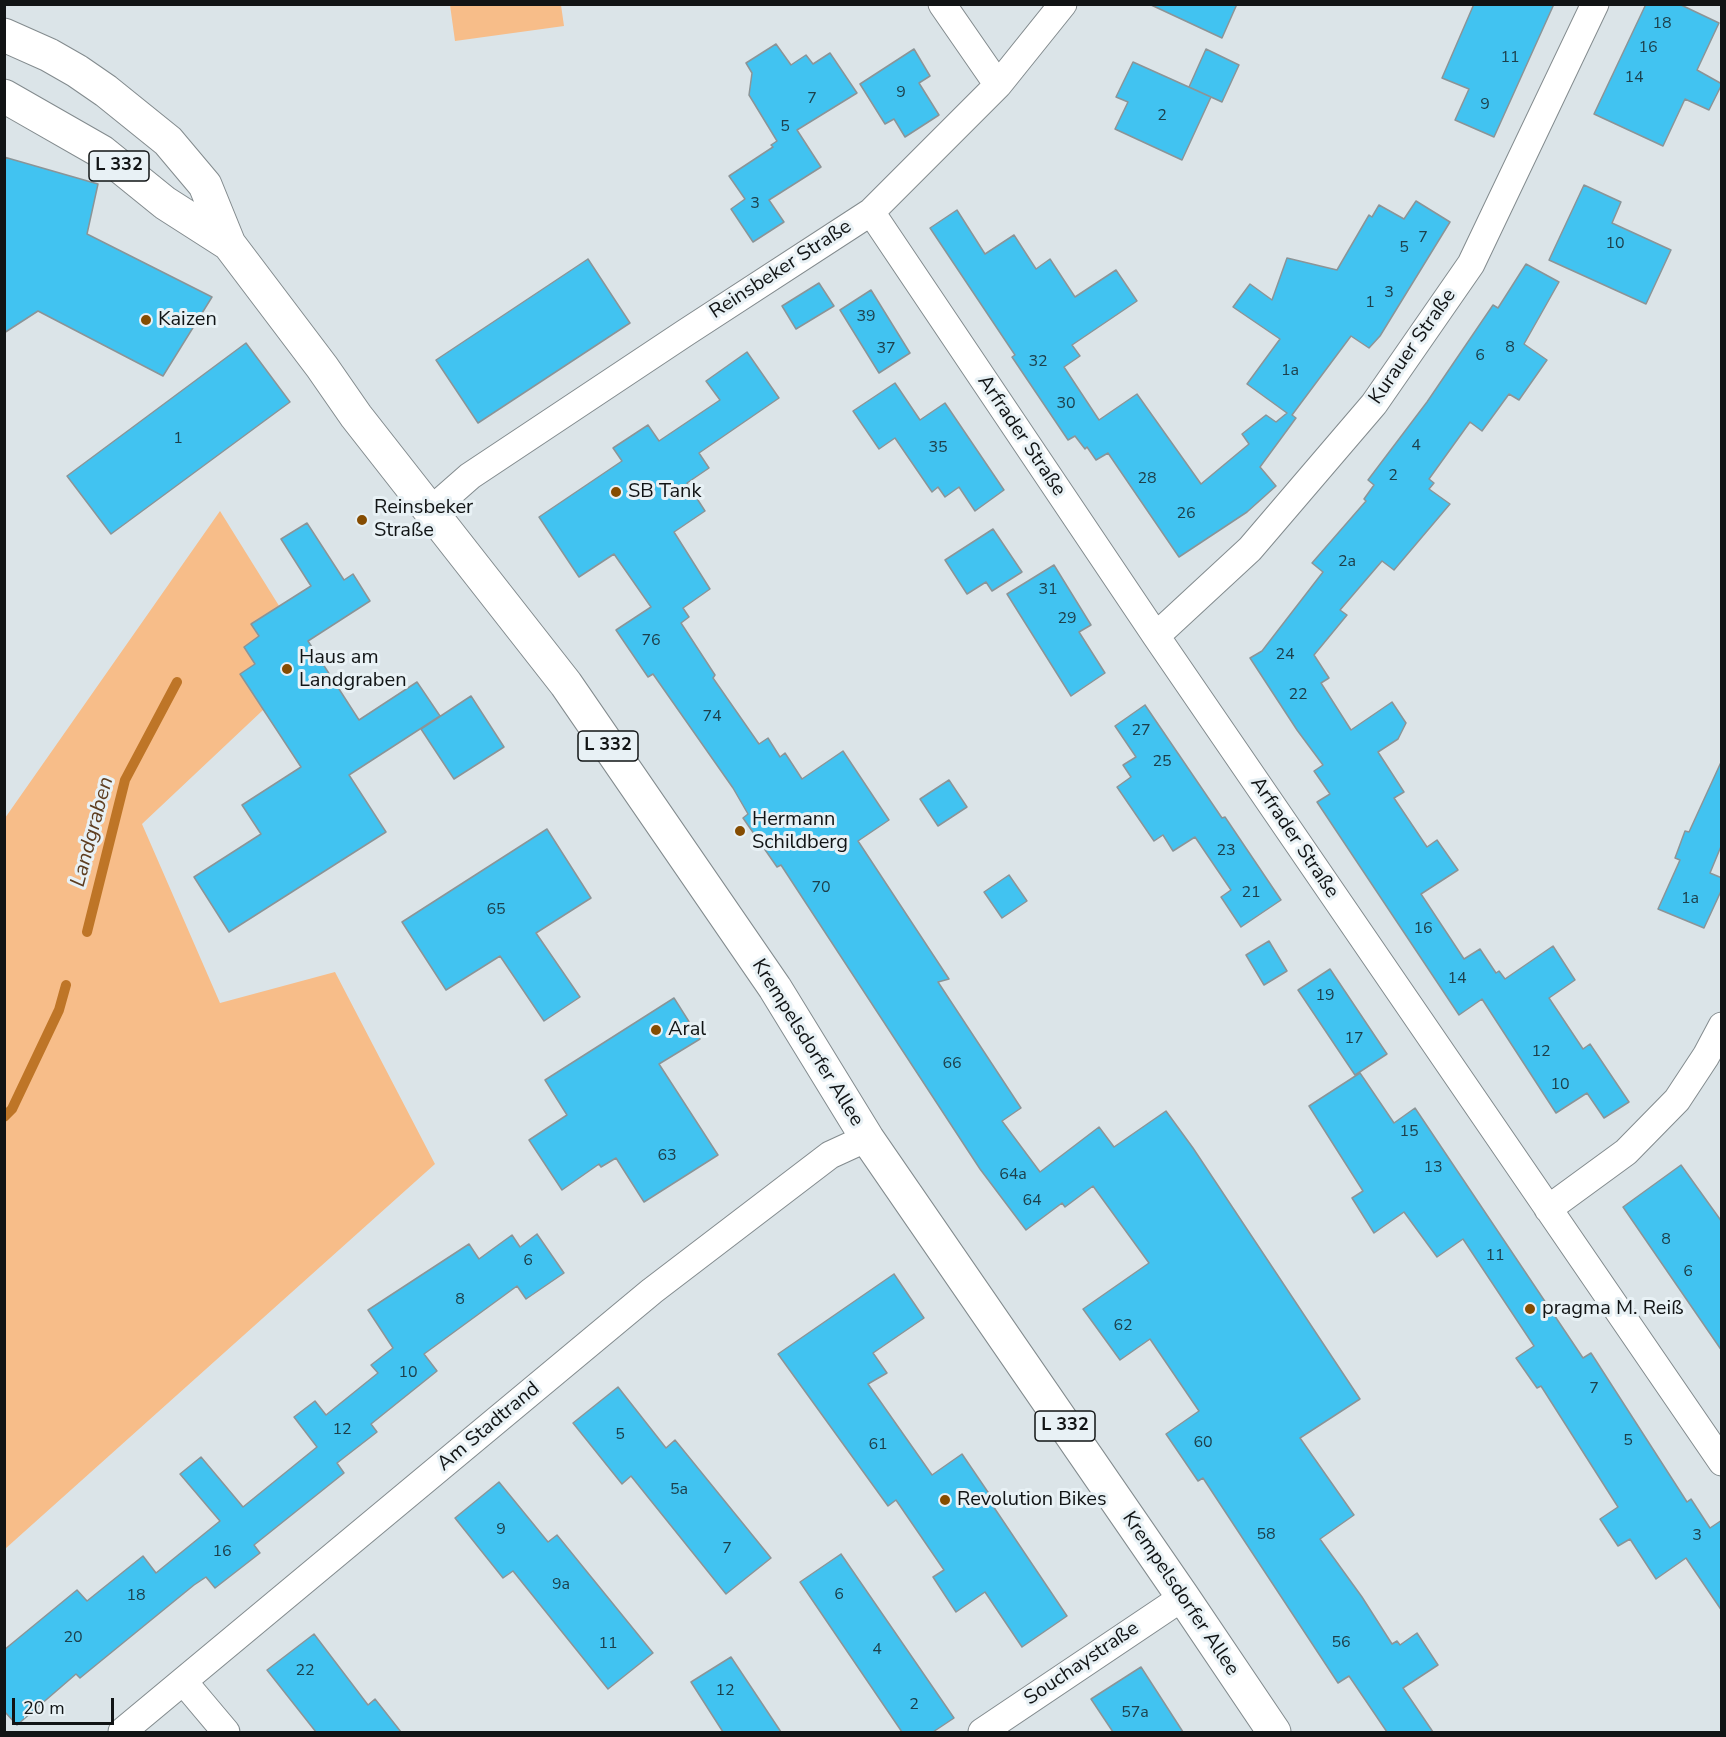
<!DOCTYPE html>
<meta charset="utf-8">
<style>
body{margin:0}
#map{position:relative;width:1726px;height:1737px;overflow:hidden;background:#dbe4e8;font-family:"Nunito Sans",sans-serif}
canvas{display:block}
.frame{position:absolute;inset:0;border:6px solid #111415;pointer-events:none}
.scale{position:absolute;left:12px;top:1698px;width:102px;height:27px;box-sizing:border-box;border:3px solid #111415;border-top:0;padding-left:8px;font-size:18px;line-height:21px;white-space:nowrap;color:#111415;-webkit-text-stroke:4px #e8f1f5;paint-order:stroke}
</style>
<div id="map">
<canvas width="1726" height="1737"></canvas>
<div class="frame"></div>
<div class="scale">20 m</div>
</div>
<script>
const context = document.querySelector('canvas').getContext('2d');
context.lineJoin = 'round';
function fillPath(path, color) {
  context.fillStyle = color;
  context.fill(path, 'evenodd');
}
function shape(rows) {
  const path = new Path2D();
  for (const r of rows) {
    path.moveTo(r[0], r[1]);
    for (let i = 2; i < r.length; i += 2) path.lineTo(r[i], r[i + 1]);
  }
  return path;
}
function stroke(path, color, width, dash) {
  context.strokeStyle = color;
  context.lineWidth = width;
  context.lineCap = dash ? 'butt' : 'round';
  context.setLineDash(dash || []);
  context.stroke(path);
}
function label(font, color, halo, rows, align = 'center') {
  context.font = font + ' "Nunito Sans",sans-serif';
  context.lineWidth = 6;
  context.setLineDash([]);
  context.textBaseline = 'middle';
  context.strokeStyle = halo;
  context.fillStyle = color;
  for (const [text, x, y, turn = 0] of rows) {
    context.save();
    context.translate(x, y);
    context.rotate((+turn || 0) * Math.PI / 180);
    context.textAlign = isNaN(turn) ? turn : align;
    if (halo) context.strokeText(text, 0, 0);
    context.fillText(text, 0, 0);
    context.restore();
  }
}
fillPath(shape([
 [450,5,561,5,564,26,455,41],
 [220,511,314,662,142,824,220,1003,335,972,435,1164,5,1549,5,818]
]), '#f7bd89');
stroke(shape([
 [87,932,125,780,177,682],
 [4,1117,12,1109,59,1010,66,985]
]), '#be7527', 10);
const building = shape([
 [1149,4,1237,4,1222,38,1149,4],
 [1474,4,1554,4,1494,137,1455,120,1469,89,1442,78,1474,4],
 [1646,4,1679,4,1719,23,1697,70,1722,84,1709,110,1685,99,1663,146,1594,114,1646,4],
 [776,44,791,65,806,55,813,64,830,53,857,93,797,130,821,167,769,200,784,222,753,242,731,209,745,199,729,176,773,147,771,145,777,141,749,95,752,73,746,63,776,44],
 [914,49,930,76,919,83,939,115,905,137,894,119,885,124,860,84,914,49],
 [1206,49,1239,65,1222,102,1189,87,1206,49],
 [1133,62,1211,97,1182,160,1115,129,1128,102,1116,97,1133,62],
 [4,157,98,184,87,234,212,297,163,376,38,311,4,333,4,157],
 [1584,185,1621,202,1612,223,1671,250,1646,304,1549,260,1584,185],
 [1416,201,1450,222,1380,336,1369,348,1351,336,1292,415,1296,418,1260,467,1276,486,1247,512,1179,557,1108,453,1096,460,1087,447,1085,449,1075,436,1068,440,1012,357,1015,355,930,228,957,210,985,254,1014,235,1036,269,1050,259,1075,297,1116,270,1137,301,1072,345,1080,356,1064,367,1099,420,1137,394,1201,484,1249,444,1242,434,1266,415,1276,422,1287,413,1247,384,1280,339,1233,307,1250,284,1272,300,1287,258,1337,270,1369,215,1372,217,1379,205,1404,219,1416,201],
 [588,259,630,323,478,423,436,360,588,259],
 [1526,264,1559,282,1524,344,1547,360,1519,400,1509,394,1482,431,1470,422,1429,479,1434,483,1429,489,1450,504,1394,570,1382,561,1340,610,1347,615,1314,655,1329,678,1321,683,1351,730,1392,702,1406,723,1398,739,1378,752,1404,792,1394,798,1427,847,1437,840,1458,870,1421,894,1464,959,1480,949,1496,973,1499,971,1505,979,1553,946,1575,980,1549,998,1583,1049,1590,1044,1629,1102,1604,1118,1587,1093,1556,1113,1482,999,1459,1015,1317,802,1330,794,1314,771,1323,765,1297,730,1250,658,1262,651,1323,572,1312,563,1366,501,1364,499,1374,485,1368,480,1427,402,1493,305,1498,308,1526,264],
 [819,283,834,306,796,329,782,306,819,283],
 [871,290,910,353,879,373,840,310,871,290],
 [246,343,290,402,111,534,67,476,246,343],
 [747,352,779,398,699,453,709,468,687,483,705,511,674,532,710,589,683,608,689,617,681,623,715,675,713,678,759,744,768,738,780,757,785,753,802,779,843,751,889,820,858,841,949,979,938,982,1021,1108,1002,1121,1040,1172,1099,1127,1114,1147,1166,1111,1193,1148,1360,1399,1300,1438,1354,1515,1320,1539,1362,1597,1392,1644,1397,1641,1400,1645,1417,1633,1438,1665,1403,1688,1433,1732,1387,1732,1349,1676,1338,1683,1203,1478,1198,1481,1166,1434,1199,1411,1150,1339,1120,1360,1083,1309,1149,1263,1093,1186,1065,1207,1062,1203,1026,1230,980,1169,781,865,777,867,743,818,748,814,733,788,653,674,648,677,616,630,651,607,614,554,579,577,539,517,622,461,613,448,648,425,659,441,720,400,706,381,747,352],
 [895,383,920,420,945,403,1004,490,975,511,959,487,945,497,938,487,932,492,895,438,879,449,853,411,895,383],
 [307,523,344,580,353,574,370,601,308,641,359,720,417,682,440,716,349,775,386,832,229,932,194,877,261,834,242,805,301,767,240,674,255,664,244,647,259,636,251,624,311,586,281,539,307,523],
 [993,529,1022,572,992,591,986,582,967,594,945,560,993,529],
 [1054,565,1091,625,1079,632,1105,673,1071,696,1007,594,1054,565],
 [471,696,504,747,454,779,421,729,471,696],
 [1145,705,1222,818,1225,817,1281,900,1241,927,1221,897,1231,890,1195,837,1173,851,1163,835,1154,841,1117,787,1131,777,1123,765,1136,757,1115,726,1145,705],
 [1722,760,1722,844,1710,873,1722,878,1722,889,1704,928,1658,909,1680,860,1675,858,1685,831,1689,832,1722,760],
 [949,780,967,807,938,826,920,799,949,780],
 [547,829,591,898,536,933,580,997,544,1021,500,956,446,990,402,922,547,829],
 [1009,875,1027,901,1002,918,984,892,1009,875],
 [1269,941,1287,971,1264,985,1246,955,1269,941],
 [1330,969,1387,1054,1355,1075,1298,990,1330,969],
 [674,998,700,1039,659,1064,718,1155,644,1202,616,1158,601,1167,599,1164,562,1190,529,1140,567,1115,545,1080,674,998],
 [1360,1073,1394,1123,1415,1108,1583,1358,1591,1353,1687,1502,1691,1499,1710,1528,1722,1520,1722,1611,1686,1558,1656,1579,1630,1539,1618,1546,1600,1519,1618,1507,1541,1386,1537,1388,1516,1358,1534,1346,1463,1239,1437,1257,1404,1212,1374,1233,1352,1198,1363,1191,1309,1106,1360,1073],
 [1681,1165,1722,1222,1722,1351,1623,1207,1681,1165],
 [537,1234,564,1273,526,1299,517,1286,424,1354,437,1371,371,1424,377,1432,337,1463,344,1473,254,1545,260,1553,215,1588,206,1577,194,1585,80,1678,76,1674,17,1725,4,1711,4,1650,77,1590,87,1601,143,1556,156,1573,220,1521,180,1474,201,1457,243,1507,317,1447,294,1417,315,1401,326,1415,378,1373,371,1365,393,1348,368,1310,469,1244,479,1259,512,1235,520,1247,537,1234],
 [894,1274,924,1318,873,1353,887,1373,868,1384,932,1475,962,1454,994,1501,991,1503,1067,1616,1022,1647,985,1592,956,1612,933,1577,944,1570,896,1500,888,1506,778,1354,894,1274],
 [618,1387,666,1448,675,1440,771,1558,726,1594,631,1476,622,1484,573,1423,618,1387],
 [499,1482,548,1542,557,1535,653,1653,608,1689,513,1571,503,1578,455,1518,499,1482],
 [841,1554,954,1718,933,1732,902,1732,800,1582,841,1554],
 [314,1634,368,1705,375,1699,401,1732,316,1732,267,1670,314,1634],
 [731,1657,781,1732,723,1732,691,1682,731,1657],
 [1141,1667,1183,1732,1113,1732,1091,1699,1141,1667]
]);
fillPath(building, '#41c3f1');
stroke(building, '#8b9497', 1.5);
const minor = shape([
 [942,4,998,85],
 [871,212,1156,636,1722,1462],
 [429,512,470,476,685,333,871,212,998,85,1063,4],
 [1156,636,1250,549,1374,404,1471,264,1595,4],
 [1548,1209,1626,1152,1677,1100,1706,1056,1722,1026],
 [183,1681,226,1732],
 [122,1732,652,1291,830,1155,867,1138],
 [982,1732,1183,1597]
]);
const primary = shape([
 [4,35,49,55,77,71,106,91,168,141,205,185,229,244,322,367,356,416,566,684,775,988,867,1138,1183,1597,1274,1732],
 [4,96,102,152,165,203,229,244]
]);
stroke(minor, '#838b8e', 29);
stroke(primary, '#838b8e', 35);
stroke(minor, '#fff', 27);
stroke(primary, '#fff', 33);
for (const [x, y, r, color] of [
 [146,320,6,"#854c01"],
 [616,492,6,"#854c01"],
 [362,520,6,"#854c01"],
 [287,669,6,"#854c01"],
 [740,831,6,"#854c01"],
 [656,1030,6,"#854c01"],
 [1530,1309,6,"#854c01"],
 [945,1500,6,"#854c01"]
]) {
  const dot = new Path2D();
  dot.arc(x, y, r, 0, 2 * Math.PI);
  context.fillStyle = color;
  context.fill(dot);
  stroke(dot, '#e8f1f5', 2);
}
label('16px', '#1d404c', null, [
 ["18",1662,24],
 ["16",1648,48],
 ["11",1510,58],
 ["14",1634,78],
 ["9",901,93],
 ["7",812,99],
 ["9",1485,105],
 ["2",1162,116],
 ["5",785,127],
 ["3",755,204],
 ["7",1423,238],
 ["10",1615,244],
 ["5",1404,248],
 ["3",1389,293],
 ["1",1370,303],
 ["39",866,317],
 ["8",1510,348],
 ["37",886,349],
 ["6",1480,356],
 ["32",1038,362],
 ["1a",1290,371],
 ["30",1066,404],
 ["1",178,439],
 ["4",1416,446],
 ["35",938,448],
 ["2",1393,476],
 ["28",1147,479],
 ["26",1186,514],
 ["2a",1347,562],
 ["31",1048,590],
 ["29",1067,619],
 ["76",651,641],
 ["24",1285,655],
 ["22",1298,695],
 ["74",712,717],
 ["27",1141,731],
 ["25",1162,762],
 ["23",1226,851],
 ["70",821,888],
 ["21",1251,893],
 ["1a",1690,899],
 ["65",496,910],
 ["16",1423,929],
 ["14",1457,979],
 ["19",1325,996],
 ["17",1354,1039],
 ["12",1541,1052],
 ["66",952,1064],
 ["10",1560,1085],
 ["15",1409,1132],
 ["63",667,1156],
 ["13",1433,1168],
 ["64a",1013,1175],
 ["64",1032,1201],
 ["8",1666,1240],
 ["11",1495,1256],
 ["6",528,1261],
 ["6",1688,1272],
 ["8",460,1300],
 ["62",1123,1326],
 ["10",408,1373],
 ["7",1594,1389],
 ["12",342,1430],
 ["5",620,1435],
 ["5",1628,1441],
 ["60",1203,1443],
 ["61",878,1445],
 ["5a",679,1490],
 ["9",501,1530],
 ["58",1266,1535],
 ["3",1697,1536],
 ["7",727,1549],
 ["16",222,1552],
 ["9a",561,1585],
 ["6",839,1595],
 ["18",136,1596],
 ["20",73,1638],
 ["56",1341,1643],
 ["11",608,1644],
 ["4",877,1650],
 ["22",305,1671],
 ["12",725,1691],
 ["2",914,1705],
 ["57a",1135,1713]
]);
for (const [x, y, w] of [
 [119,166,60],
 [608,746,60],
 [1065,1426,60]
]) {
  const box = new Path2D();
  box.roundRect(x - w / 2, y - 15, w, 30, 4.5);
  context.fillStyle = '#e8f1f5';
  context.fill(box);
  stroke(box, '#111415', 1.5);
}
label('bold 18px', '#111415', null, [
 ["L 332",119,166],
 ["L 332",608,746],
 ["L 332",1065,1426]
]);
label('20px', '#111415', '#e8f1f5', [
 ["Reinsbeker Straße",781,270,-33],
 ["Kurauer Straße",1413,347,-55],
 ["Arfrader Straße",1021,436,56],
 ["Arfrader Straße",1294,838,56],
 ["Krempelsdorfer Allee",807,1043,58],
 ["Am Stadtrand",489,1427,-40],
 ["Krempelsdorfer Allee",1180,1594,56],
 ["Souchaystraße",1082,1664,-34]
]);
label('20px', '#111415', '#e8f1f5', [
 ["Kaizen",158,320],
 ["SB Tank",628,492],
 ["Reinsbeker",374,508],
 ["Straße",374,531],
 ["Haus am",299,658],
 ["Landgraben",299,681],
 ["Hermann",752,820],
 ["Schildberg",752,843],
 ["Aral",668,1030],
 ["pragma M. Reiß",1542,1309],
 ["Revolution Bikes",957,1500]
], 'left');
label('italic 21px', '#5e3e20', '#e8f1f5', [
 ["Landgraben",93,832,-75]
]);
</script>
